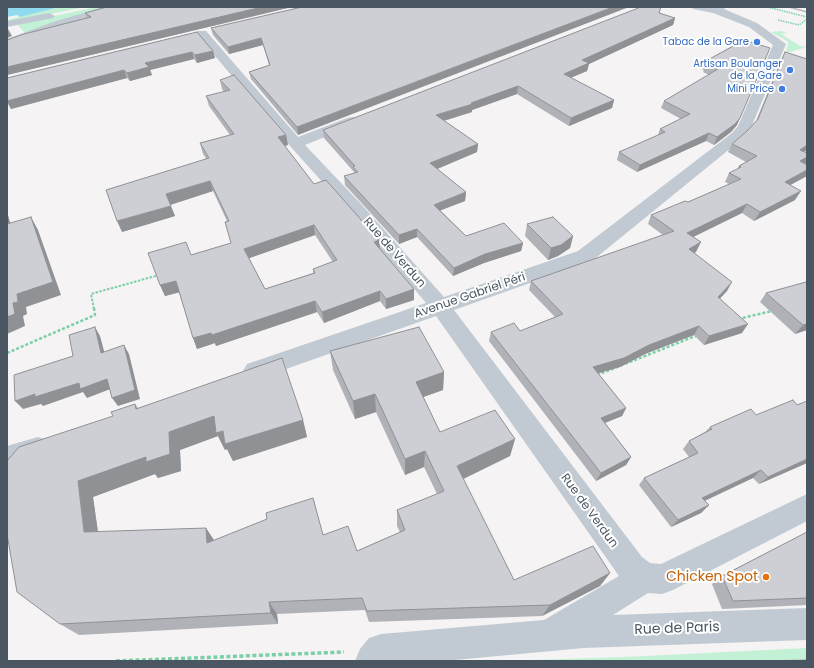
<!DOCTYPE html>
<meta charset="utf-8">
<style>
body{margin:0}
#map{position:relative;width:814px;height:668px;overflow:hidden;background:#f5f3f3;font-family:Poppins,sans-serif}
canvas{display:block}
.frame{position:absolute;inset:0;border:8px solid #4a5661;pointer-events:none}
</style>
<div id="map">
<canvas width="814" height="668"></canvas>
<div class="frame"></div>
</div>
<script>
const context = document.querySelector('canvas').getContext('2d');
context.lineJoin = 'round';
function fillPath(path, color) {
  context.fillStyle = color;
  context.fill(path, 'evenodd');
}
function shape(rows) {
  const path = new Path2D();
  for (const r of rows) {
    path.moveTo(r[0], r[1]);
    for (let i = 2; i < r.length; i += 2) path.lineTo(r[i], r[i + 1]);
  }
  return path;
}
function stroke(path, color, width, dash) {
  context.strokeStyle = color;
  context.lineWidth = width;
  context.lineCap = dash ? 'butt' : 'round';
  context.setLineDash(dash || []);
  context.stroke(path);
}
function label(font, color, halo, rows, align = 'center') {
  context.font = font + ' Poppins,sans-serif';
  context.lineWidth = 4;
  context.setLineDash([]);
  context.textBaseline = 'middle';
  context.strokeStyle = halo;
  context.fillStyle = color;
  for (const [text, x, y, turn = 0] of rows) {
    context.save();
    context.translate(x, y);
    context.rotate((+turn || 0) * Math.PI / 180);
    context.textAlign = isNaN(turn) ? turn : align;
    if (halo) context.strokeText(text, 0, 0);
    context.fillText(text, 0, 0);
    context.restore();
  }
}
fillPath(shape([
 [60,7,85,7,7,23,7,20],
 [96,7,106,7,26,34,17,24],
 [781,31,787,33,781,34,800,46,807,47,786,53,788,44,787,41,771,32],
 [807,648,807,661,499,661,625,657]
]), '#c3f1d5');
fillPath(shape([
 [7,7,60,7,20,17,17,15,7,17]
]), '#90daee');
stroke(shape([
 [767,7,807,17],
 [778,20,799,25,807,19]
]), '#7ad0a6', 1.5, [1.5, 1]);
stroke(shape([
 [94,309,91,294,159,275]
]), '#7ad0a6', 2, [2.5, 1.5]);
stroke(shape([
 [738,319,772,311],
 [7,353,95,315,94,308],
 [597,375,698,335]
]), '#7ad0a6', 2.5, [3, 2]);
stroke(shape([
 [116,661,344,652]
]), '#7ad0a6', 3.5, [4, 2.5]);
fillPath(shape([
 [104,7,121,7,120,9,61,26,7,47,7,39,53,22,104,7],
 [692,7,726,7,724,9,757,23,786,44,750,130,742,139,592,261,454,310,642,557,650,563,661,564,807,494,807,521,673,590,662,594,648,593,613,615,807,608,807,640,584,648,444,661,355,661,360,649,369,638,381,634,544,620,619,576,436,316,255,380,247,378,243,371,247,364,426,303,351,214,290,146,196,33,198,31,206,31,298,137,347,118,352,117,357,118,359,121,357,124,305,145,363,206,444,297,578,251,732,133,738,126,773,45,749,27,713,13,693,9,692,7],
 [49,13,55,16,53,18,7,27,7,21,49,13],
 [38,437,47,440,51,448,47,456,7,470,7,446,38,437]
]), '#c1cad2');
stroke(shape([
 [773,661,807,660]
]), '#b5b8bd', 1.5);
stroke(shape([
 [789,7,807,12]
]), '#b5b8bd', 1.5);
fillPath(shape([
 [292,7,7,75,7,40,87,18,85,13],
 [302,7,298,135,251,79,249,72,269,65,263,45,229,54,213,35,211,28],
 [659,13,675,18,673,25,589,64,587,71,571,78,614,100,612,108,569,126,517,94,472,110,472,112,444,121,478,144,477,152,437,169,466,192,465,201,440,210,466,236,523,243,521,251,484,263,453,276,417,237,399,244,345,185,344,176,354,173,354,172,324,138,323,130],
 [197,32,213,51,215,58,197,63,194,59,150,70,152,75,130,81,127,78,11,109,7,102,7,78],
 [744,40,740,118,737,125,731,132,714,145,706,141,637,172,617,160,619,152,658,135,660,129,681,119,661,108,664,101,709,75,703,72,704,70,701,69,704,62],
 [785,52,807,59,807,150,804,151,806,163,805,164,807,176,790,185,795,200,754,221,742,213,693,237,696,252,694,253,727,291,720,298,742,333,704,345,694,335,645,354,620,367,598,373,626,408,622,416,605,423,631,457,626,465,596,481,489,341,491,332,520,331,555,317,529,290,531,281,663,235,648,224,651,215,688,202,729,184,725,182,729,173,737,169,739,166,746,162,728,152,732,144,747,131,756,121,781,60],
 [220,80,286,135,288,145,285,146,314,184,379,240,380,248,414,289,414,300,386,309,380,301,324,323,317,312,216,346,215,343,197,349,179,292,165,296,160,285,191,255,231,243,227,221,213,191,170,205,175,216,122,232,206,158,203,154,200,143,230,135,209,106,206,96,224,92,222,89],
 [315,235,333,262,313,269,313,273,265,289,249,258],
 [527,224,573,236,570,248,558,256,548,260,525,236],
 [806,282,807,330,795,334,760,302,766,293],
 [330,351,444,372,443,390,423,397,440,432,515,439,510,456,463,479,514,580,610,573,600,586,542,616,369,622,365,610,277,614,278,624,79,635,60,624,113,416,135,404,138,408,303,420,307,437,233,461,227,449,225,450,218,436,180,450,181,471,158,478,155,474,93,497,98,532,206,528,214,541,267,519,313,498,323,535,357,551,400,532,397,526,397,510,437,494,424,467,405,475,376,412,355,419,333,370],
 [710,427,807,463,759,484,753,478,705,501,709,505,701,513,671,527,639,485,644,478,689,457,683,449,689,441,705,432],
 [807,532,807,605,722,609,712,584,722,576]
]), '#b0b2b7');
fillPath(shape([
 [262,7,292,7,7,75,7,67],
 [613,7,629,7,298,135,297,127],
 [675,18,673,25,589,64,587,71,562,81,564,74,582,60],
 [7,29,8,29,12,36,7,38],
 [261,38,263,45,229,54,228,47],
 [213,51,215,58,197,63,195,55],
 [192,52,194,59,150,70,152,75,130,81,127,73,145,63],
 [124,70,127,78,11,109,7,101],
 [518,86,517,94,472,110,472,112,436,123,436,115],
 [614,100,612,108,569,126,571,118],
 [740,118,737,125,731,132,714,145,717,137],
 [709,133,706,141,637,172,640,165],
 [286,135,288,145,280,147,278,137],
 [478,144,477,152,430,172,430,163],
 [807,145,807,150,795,158,800,150],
 [807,157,807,162,806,163,795,170,800,161],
 [807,170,807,176,779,191,785,182],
 [210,181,213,191,170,205,166,194],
 [801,191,795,200,754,221,760,212],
 [466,192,465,201,434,213,434,205],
 [747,204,742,213,683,242,687,233],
 [171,206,175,216,122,232,117,221],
 [7,212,15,238,7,226],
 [31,217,38,230,61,295,26,307,27,314,23,316,25,326,7,334,7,317,17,294],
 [314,225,315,235,247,259,244,249],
 [417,229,417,237,399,244,399,235],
 [573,236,570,248,558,256,548,260,551,248],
 [379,240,380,251,374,242],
 [701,242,696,252,684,258,689,249],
 [523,243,521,251,484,263,453,276,454,268,485,254],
 [176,281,181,292,165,296,160,285],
 [732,282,727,291,713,306,718,297],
 [414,289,414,300,386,309,386,299],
 [380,291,380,301,324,323,322,312],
 [315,301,317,312,216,346,215,343,197,349,193,338],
 [748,324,742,333,704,345,709,336],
 [807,324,807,330,795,334,803,325],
 [699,326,694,335,645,354,620,367,589,376,593,367,649,345],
 [95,327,100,336,107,362,101,353],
 [124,345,129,354,140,399,118,406,112,398],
 [444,372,443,390,415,400,416,382],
 [107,379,113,388,87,398,83,392,43,406,41,404,23,409,15,401,35,394,79,383],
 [375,394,376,412,355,419,353,401],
 [626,408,622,416,597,426,601,418],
 [214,416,303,420,307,437,233,461,227,449,225,450,218,436,180,450,181,471,158,478,155,474,93,497,100,547,84,532,78,481,169,432],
 [515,439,510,456,455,483,457,466],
 [425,451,424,467,405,475,405,459],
 [631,457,626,465,596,481,601,473],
 [807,459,807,463,759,484,768,477],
 [761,470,753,478,695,505,702,498],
 [709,505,701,513,671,527,678,520],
 [206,528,216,543,207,543],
 [610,573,600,586,542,616,550,605],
 [269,602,277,614,278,624,271,613]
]), '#909195');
const building = shape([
 [107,7,262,7,7,67,7,40,24,34,91,17,85,13,107,7],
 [302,7,613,7,297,127,249,72,270,65,261,38,228,47,211,28,302,7],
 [641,7,661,7,659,13,675,18,582,60,589,63,564,74,614,100,571,118,518,86,471,103,473,104,436,115,478,144,430,163,466,192,434,205,466,236,504,223,523,243,485,254,454,268,417,229,399,235,344,176,358,172,353,167,355,166,323,130,641,7],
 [197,32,213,51,195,55,192,52,145,63,149,67,127,73,124,70,7,101,7,78,197,32],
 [744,40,770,48,740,118,735,124,717,137,709,133,640,165,619,152,665,132,660,129,690,114,664,101,718,69,706,65,709,64,704,62,744,40],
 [785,52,807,59,807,145,800,150,807,153,807,157,800,161,807,165,807,170,785,182,801,191,760,212,747,204,687,233,701,242,689,249,732,282,718,297,748,324,709,336,699,326,649,345,624,358,593,367,626,408,601,418,631,457,601,473,491,332,514,323,520,331,563,314,531,281,674,231,651,215,685,201,688,202,741,179,729,173,741,167,739,166,757,156,732,144,747,131,758,119,785,52],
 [234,75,286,135,278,137,314,184,326,180,379,240,374,242,414,289,386,299,380,291,322,312,315,301,212,335,211,333,193,338,176,281,160,285,148,253,186,242,191,255,231,243,225,222,229,221,210,181,166,194,171,206,117,221,106,190,209,158,200,143,234,134,206,96,230,90,220,80,234,75],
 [314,225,337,260,313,269,315,273,265,289,244,249,314,225],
 [31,217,53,282,17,294,18,302,13,303,15,314,7,317,7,224,31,217],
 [553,217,573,236,561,245,551,248,527,224,553,217],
 [806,282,807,283,807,324,803,325,766,293,806,282],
 [95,327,101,353,124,345,135,390,112,398,107,379,80,389,79,383,35,397,35,394,15,401,14,375,73,356,69,335,95,327],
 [419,327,444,372,416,382,440,432,495,410,515,439,457,466,514,580,593,546,610,573,550,605,367,611,362,598,269,602,271,613,60,624,17,592,7,534,7,461,19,447,113,416,111,412,135,404,136,409,282,358,303,420,225,444,223,431,216,433,214,416,169,432,170,454,146,462,146,457,78,481,84,532,206,528,207,543,267,519,266,513,313,498,323,535,348,526,357,551,405,530,397,510,444,491,425,451,405,459,375,394,353,401,330,351,419,327],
 [793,400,797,405,807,401,807,459,768,477,761,470,702,498,709,505,678,520,644,478,698,453,689,441,712,429,710,427,751,409,756,415,793,400],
 [807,532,807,598,733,601,722,576,807,532]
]);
fillPath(building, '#cdcfd5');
stroke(building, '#909195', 1);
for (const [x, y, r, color] of [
 [757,42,4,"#3f7fe0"],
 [790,70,4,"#3f7fe0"],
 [782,89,4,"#3f7fe0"],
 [766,577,4,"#e8710a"]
]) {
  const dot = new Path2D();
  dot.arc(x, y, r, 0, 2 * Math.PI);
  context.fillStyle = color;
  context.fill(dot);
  stroke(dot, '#fff', 1.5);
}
label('10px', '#366cbe', '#fff', [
 ["Tabac de la Gare",749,42],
 ["Artisan Boulanger",782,64],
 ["de la Gare",782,76],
 ["Mini Price",774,89]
], 'right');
label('12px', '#4a5661', '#fff', [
 ["Rue de Verdun",394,253,49],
 ["Avenue Gabriel Péri",470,296,-19],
 ["Rue de Verdun",589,511,54]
]);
label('14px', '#c56008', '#fff', [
 ["Chicken Spot",758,577]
], 'right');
label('14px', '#4a5661', '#fff', [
 ["Rue de Paris",677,629,-2]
]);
</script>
